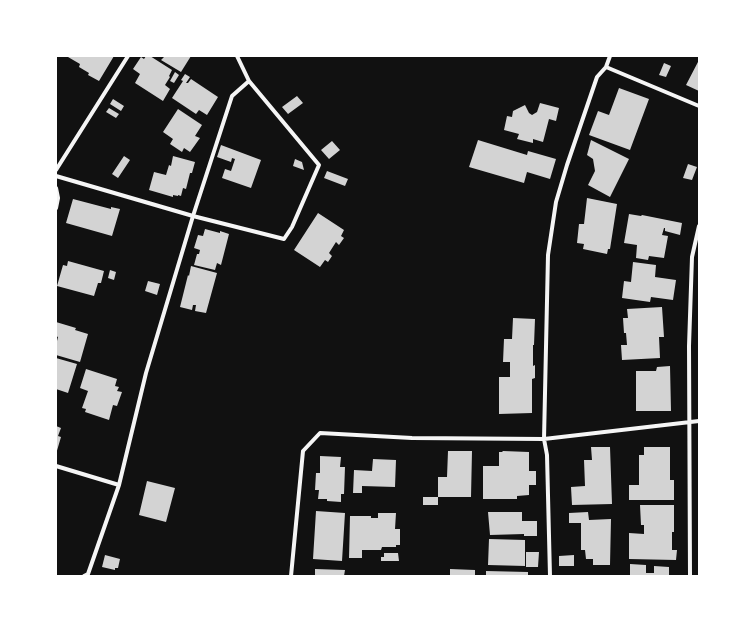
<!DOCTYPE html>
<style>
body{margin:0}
#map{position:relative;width:755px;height:632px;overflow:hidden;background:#111;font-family:"Golos Text",sans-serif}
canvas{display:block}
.frame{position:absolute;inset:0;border:57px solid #fff;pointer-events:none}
</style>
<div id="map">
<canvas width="755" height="632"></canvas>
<div class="frame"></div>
</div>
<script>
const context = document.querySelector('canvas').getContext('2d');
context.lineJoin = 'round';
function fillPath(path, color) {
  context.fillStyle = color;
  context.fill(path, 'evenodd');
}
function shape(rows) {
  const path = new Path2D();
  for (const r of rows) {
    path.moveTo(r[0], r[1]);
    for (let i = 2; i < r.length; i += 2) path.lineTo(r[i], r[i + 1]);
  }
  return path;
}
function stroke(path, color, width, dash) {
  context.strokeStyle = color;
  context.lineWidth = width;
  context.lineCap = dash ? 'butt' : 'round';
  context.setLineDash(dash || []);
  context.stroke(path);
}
fillPath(shape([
 [69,56,114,56,99,81,88,75,89,73,79,67,80,64,68,57],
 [146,56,150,56,172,70,169,76,170,77,165,85,170,89,163,101,135,83,140,74,133,69,141,57,144,59],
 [162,56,191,56,181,72,161,60,164,57],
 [699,60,699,91,686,85],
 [664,63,671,66,666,77,659,75],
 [175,72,179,75,174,83,170,81],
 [185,74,190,77,186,83,188,83,191,79,218,97,207,115,199,110,196,114,172,98,183,81,181,80],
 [619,88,649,99,630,150,589,135,598,111,609,115],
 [297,96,303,103,288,114,282,107],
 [113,99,124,106,121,111,110,104],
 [540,103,559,108,556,121,549,119,543,142,533,139,533,143,517,139,519,134,504,130,507,116,512,117,513,111,525,105,529,113,532,115,537,112],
 [109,108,119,114,116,118,106,112],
 [178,109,202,125,195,136,200,138,190,152,184,148,182,152,170,144,173,139,163,132],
 [478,140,527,155,528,151,556,159,550,179,527,172,524,183,469,167],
 [591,140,629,159,610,197,588,185,595,171,593,159,587,155],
 [332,141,340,150,329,159,321,150],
 [221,145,261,160,251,188,222,178,225,169,231,171,235,159,232,158,231,162,217,157],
 [124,156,130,160,118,178,112,174],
 [173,156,195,162,192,173,190,173,186,189,183,188,181,196,178,195,178,196,173,195,173,197,149,190,154,172,166,175,169,165,171,166],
 [295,159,302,162,304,170,293,166],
 [688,164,697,167,692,180,683,178],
 [327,171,348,179,345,186,324,178],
 [587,198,617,204,610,249,608,249,607,254,583,249,584,244,577,243,579,224,584,224],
 [73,199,111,209,111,207,120,209,112,236,66,223],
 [318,213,344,230,341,236,344,238,339,245,336,242,329,253,332,256,328,262,325,260,320,267,294,250],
 [629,214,641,216,642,215,682,223,680,235,665,231,665,228,664,228,662,235,668,236,664,258,649,256,648,260,636,258,637,245,624,243],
 [205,229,220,233,220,231,229,234,221,265,217,263,215,270,194,265,197,254,199,254,200,250,194,248,198,235,203,236],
 [68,261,104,271,101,283,98,283,94,296,57,286,63,265,67,266],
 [633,262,656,265,655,277,676,280,673,300,651,297,650,302,622,298,624,281,631,282],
 [191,266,217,273,206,313,195,311,196,305,193,305,192,310,180,307,188,275,189,276],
 [110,270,116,272,114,280,108,278],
 [148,281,160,284,157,295,145,291],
 [662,307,664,337,659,337,660,358,622,360,621,345,627,345,626,333,624,333,623,318,628,318,627,309],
 [513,318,535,319,534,345,533,345,533,366,535,365,535,378,532,379,532,413,499,414,499,377,510,377,510,362,503,362,504,339,512,339],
 [56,322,76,328,75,330,88,334,80,362,56,355,56,345,58,337,56,336],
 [56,358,77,364,68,393,56,389],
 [670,366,671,411,636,411,636,371,656,371,657,367],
 [86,369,117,379,115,386,119,387,117,391,122,392,117,406,113,405,109,420,85,412,86,409,82,408,88,391,80,388],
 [56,426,61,428,58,436,61,437,56,454],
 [591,447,610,447,612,504,572,505,571,487,585,486,584,460,592,460],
 [644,447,670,447,670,480,674,480,674,500,629,500,629,485,639,485,639,455,644,455],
 [448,451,472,451,471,497,438,497,438,477,447,477],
 [503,451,529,452,529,471,536,471,536,485,529,485,529,495,517,496,517,499,483,499,483,466,499,466,499,452,502,452],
 [320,456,341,457,340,467,345,467,344,494,341,494,341,502,327,501,327,499,318,499,319,490,315,490,316,473,320,473],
 [373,459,396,460,395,487,362,486,362,493,353,493,354,470,372,471],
 [147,481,175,488,166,522,139,515],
 [423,497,438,497,438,505,423,505],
 [640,505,674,505,674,532,672,532,672,550,677,550,676,560,629,559,629,533,644,534,644,525,641,525],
 [316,511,345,513,342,561,313,559],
 [488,512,522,512,522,521,537,521,537,536,524,536,524,534,490,535],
 [588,512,589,520,611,519,610,565,593,565,593,559,586,559,585,550,581,550,581,523,569,523,569,513],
 [378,513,396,513,395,529,400,529,400,545,396,545,396,547,382,547,381,550,362,550,362,558,349,558,350,516,371,516,371,518,378,518],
 [489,539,525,540,525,566,488,565],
 [526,552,539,552,538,567,526,567],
 [384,553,398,553,399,561,381,561,381,557,384,557],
 [105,555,120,559,118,568,115,568,115,570,102,567],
 [574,555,574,566,559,566,559,556],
 [630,564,646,565,646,573,654,573,654,566,669,567,669,576,630,576],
 [315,569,345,570,344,576,315,576],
 [450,569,475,570,475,576,450,576],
 [486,571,528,572,528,576,486,576]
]), '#d3d3d3');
stroke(shape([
 [606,67,699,106],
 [56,170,128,56],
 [56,176,193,216,284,239,292,227,319,165,249,81,237,56],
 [56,188,58,198,56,208],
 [56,466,119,485],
 [84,576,88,574,119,485,146,373,193,216,232,96,249,81],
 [291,576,303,451,320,433,412,438,544,439,699,421],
 [550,576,547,455,544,439,548,255,556,202,567,165,597,77,606,67,610,56],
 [690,576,689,346,692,257,699,226]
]), '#f5f5f5', 4);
</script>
